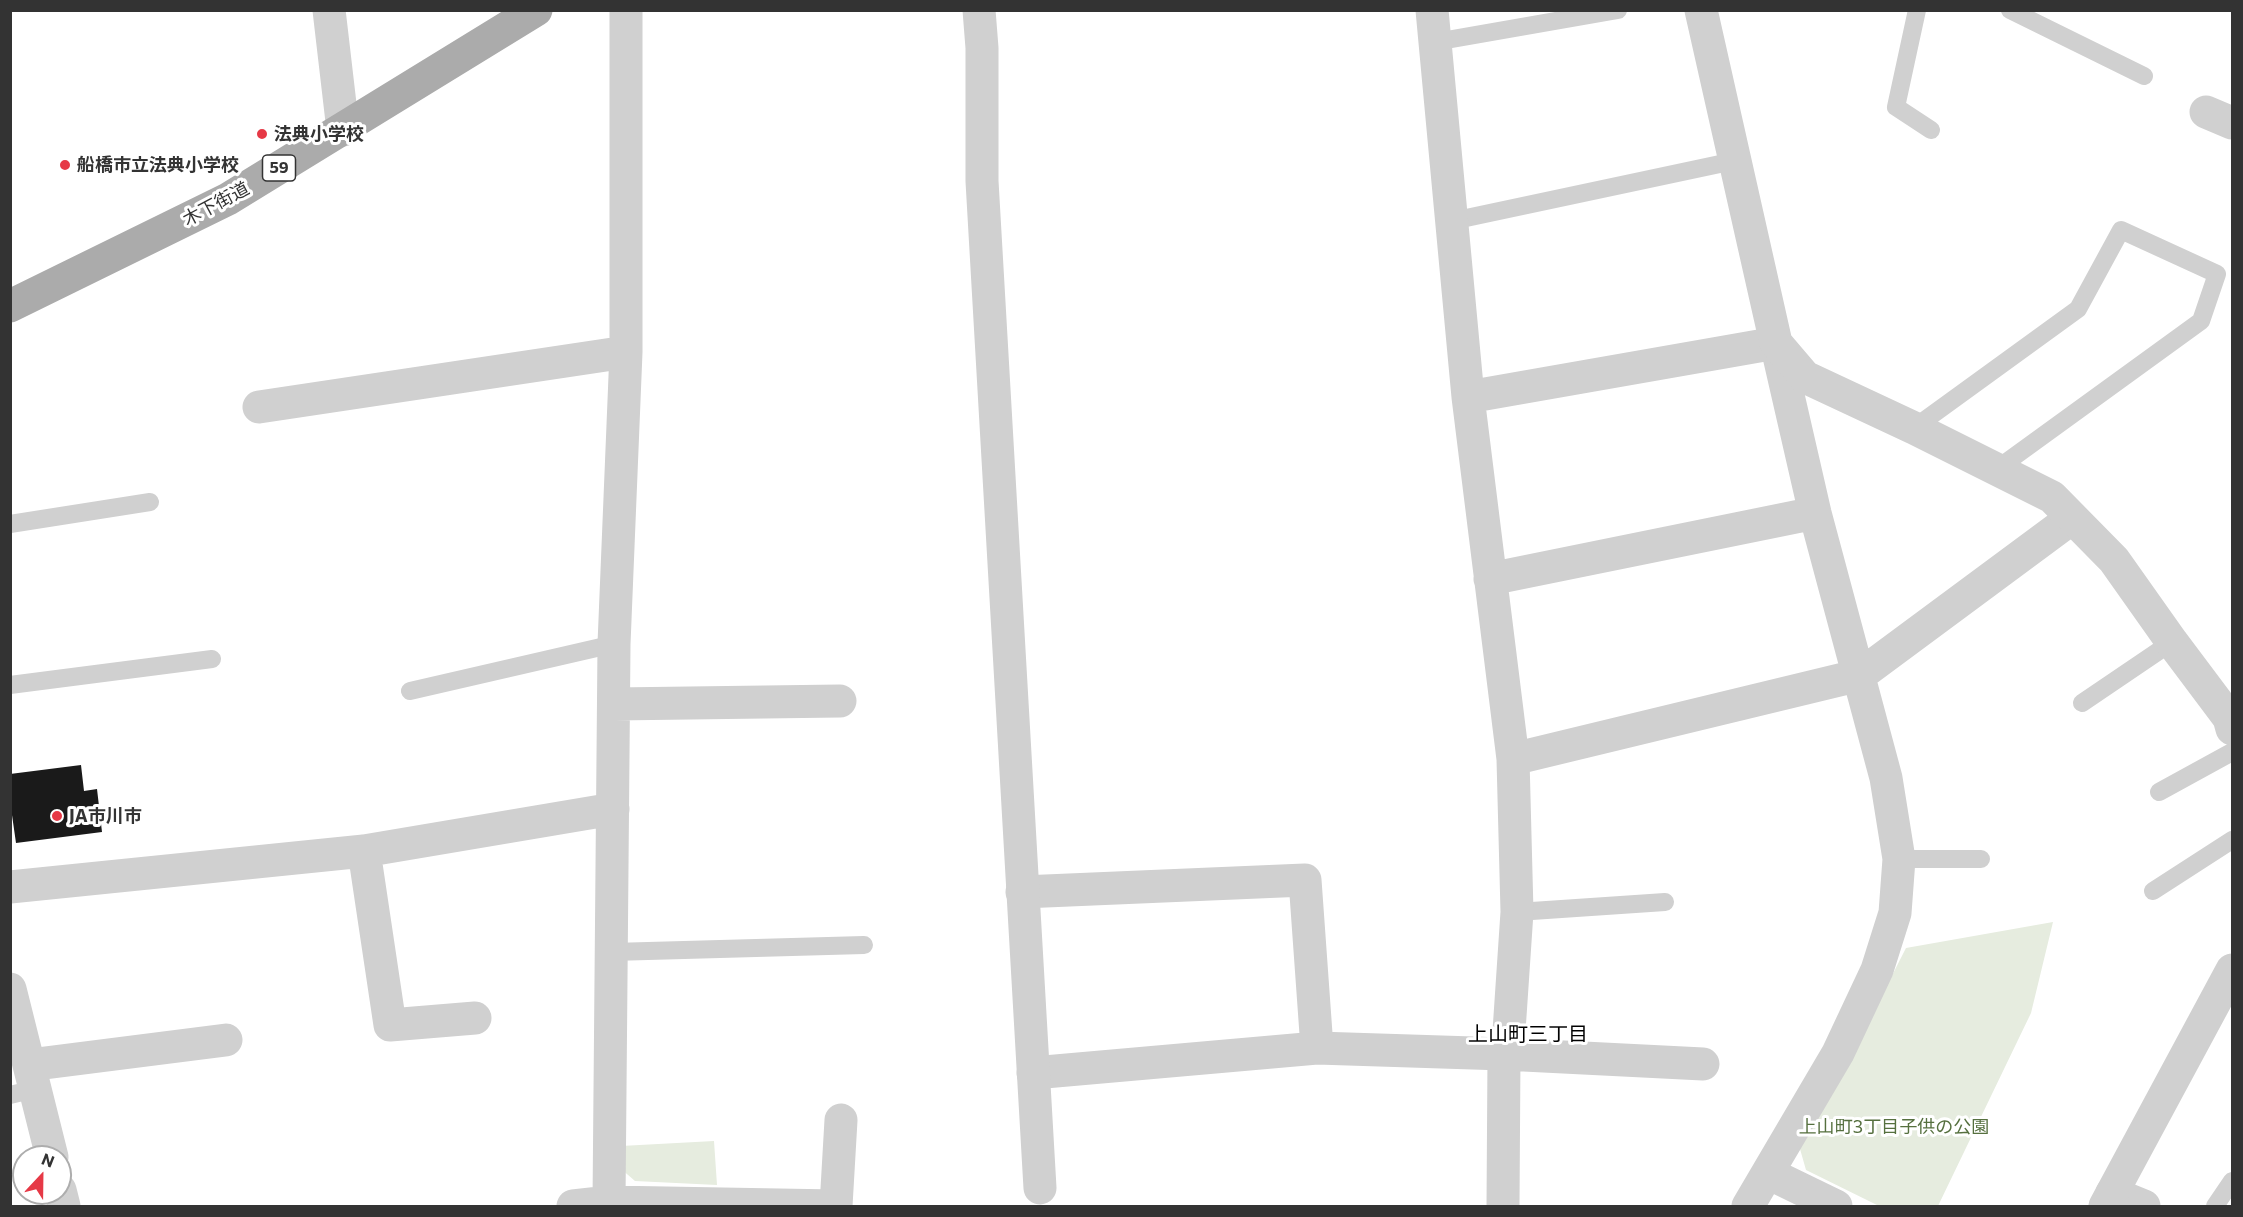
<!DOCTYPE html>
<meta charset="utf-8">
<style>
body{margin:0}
#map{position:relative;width:2243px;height:1217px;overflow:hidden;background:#fff;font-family:Commissioner,sans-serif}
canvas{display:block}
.frame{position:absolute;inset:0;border:12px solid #333;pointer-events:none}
.north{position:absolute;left:12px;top:1145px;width:60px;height:60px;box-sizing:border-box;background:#fff;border:2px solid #adadad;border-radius:50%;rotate:22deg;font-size:16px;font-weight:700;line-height:24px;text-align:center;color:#333}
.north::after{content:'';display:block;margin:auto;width:21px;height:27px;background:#e63946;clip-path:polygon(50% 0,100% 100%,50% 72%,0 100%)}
</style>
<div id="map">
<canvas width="2243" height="1217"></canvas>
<div class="frame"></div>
<div class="north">N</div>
</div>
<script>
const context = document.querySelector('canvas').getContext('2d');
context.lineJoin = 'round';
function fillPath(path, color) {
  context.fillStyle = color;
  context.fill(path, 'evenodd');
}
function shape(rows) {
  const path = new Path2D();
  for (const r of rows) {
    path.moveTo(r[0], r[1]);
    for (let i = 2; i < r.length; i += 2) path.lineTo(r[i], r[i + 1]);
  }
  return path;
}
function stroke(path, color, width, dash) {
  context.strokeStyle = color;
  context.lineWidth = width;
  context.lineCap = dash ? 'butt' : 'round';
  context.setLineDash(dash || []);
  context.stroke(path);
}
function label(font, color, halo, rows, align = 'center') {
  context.font = font + ' Commissioner,"Noto Sans JP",sans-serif';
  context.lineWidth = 6;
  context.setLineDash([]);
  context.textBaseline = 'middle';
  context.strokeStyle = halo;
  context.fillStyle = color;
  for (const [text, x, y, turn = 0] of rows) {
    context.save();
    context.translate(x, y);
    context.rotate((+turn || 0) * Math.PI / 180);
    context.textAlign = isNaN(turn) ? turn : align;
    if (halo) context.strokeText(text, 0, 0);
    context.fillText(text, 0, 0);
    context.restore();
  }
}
fillPath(shape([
 [2053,922,2031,1013,1938,1206,1879,1206,1806,1170,1798,1142,1850,1058,1906,948],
 [714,1141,717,1185,635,1181,620,1168,621,1146]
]), '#e6ecdf');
fillPath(shape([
 [81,765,84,791,97,789,102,832,16,843,10,801,10,774]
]), '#1a1a1a');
stroke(shape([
 [1917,10,1896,107,1931,130],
 [2010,10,2144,76],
 [1435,42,1618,10],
 [1452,221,1734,161],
 [1914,428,2078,309,2121,230,2217,274,2201,321,1997,469],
 [10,524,150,502],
 [10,685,212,659],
 [410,691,614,644],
 [2082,703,2172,642],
 [2159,792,2232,752],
 [1899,859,1981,859],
 [2153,891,2232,840],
 [1517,912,1665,902],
 [612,952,864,945],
 [10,1095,35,1089],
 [2215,1206,2232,1181]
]), '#d0d0d0', 18);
stroke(shape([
 [329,10,343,130],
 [2206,112,2232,123],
 [1468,397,1776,343,1815,513,1886,778,1899,859,1895,913,1877,970,1838,1053,1748,1206],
 [259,407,626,352],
 [1490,579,1815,513],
 [614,704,840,701],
 [1513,759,1860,675,2072,518],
 [364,851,390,1025,475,1018],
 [10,887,364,851,613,809],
 [1022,892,1305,880,1317,1048],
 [10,989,52,1157],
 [29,1065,226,1040],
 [1033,1073,1317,1048,1504,1054,1509,1031,1517,912,1513,759,1468,397,1432,10],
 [1768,1173,1836,1206],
 [60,1190,64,1206],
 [2112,1193,2144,1206],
 [609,1202,836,1206],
 [573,1206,609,1202,614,644,626,352,626,10],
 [836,1206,841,1120],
 [1503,1206,1504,1054,1703,1064]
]), '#d0d0d0', 33);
stroke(shape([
 [979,10,982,48,982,181,1040,1188],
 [1701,10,1776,343,1805,377,1914,428,2052,497,2114,560,2172,642,2229,718,2232,729],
 [2105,1206,2232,970]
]), '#d0d0d0', 33);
stroke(shape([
 [10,306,228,199,536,10]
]), '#ababab', 33);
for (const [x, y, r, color] of [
 [262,134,6,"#e63946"],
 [65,165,6,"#e63946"],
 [57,816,6,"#e63946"]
]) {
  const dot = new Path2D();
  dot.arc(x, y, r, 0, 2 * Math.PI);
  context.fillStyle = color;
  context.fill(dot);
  stroke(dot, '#fff', 2);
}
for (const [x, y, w] of [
 [279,168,33]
]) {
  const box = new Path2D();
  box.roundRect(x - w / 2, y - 13, w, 26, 4.5);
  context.fillStyle = '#fff';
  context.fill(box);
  stroke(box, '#333', 1.5);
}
label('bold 16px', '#333', null, [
 ["59",279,168]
]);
label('bold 18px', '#333', '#fff', [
 ["法典小学校",274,134],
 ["船橋市立法典小学校",77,165],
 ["JA市川市",69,816]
], 'left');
label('18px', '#333', '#fff', [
 ["木下街道",216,204,-28]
]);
label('18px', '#56703f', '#fff', [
 ["上山町3丁目子供の公園",1894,1127]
]);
label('20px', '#000', '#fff', [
 ["上山町三丁目",1528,1034]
]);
</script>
